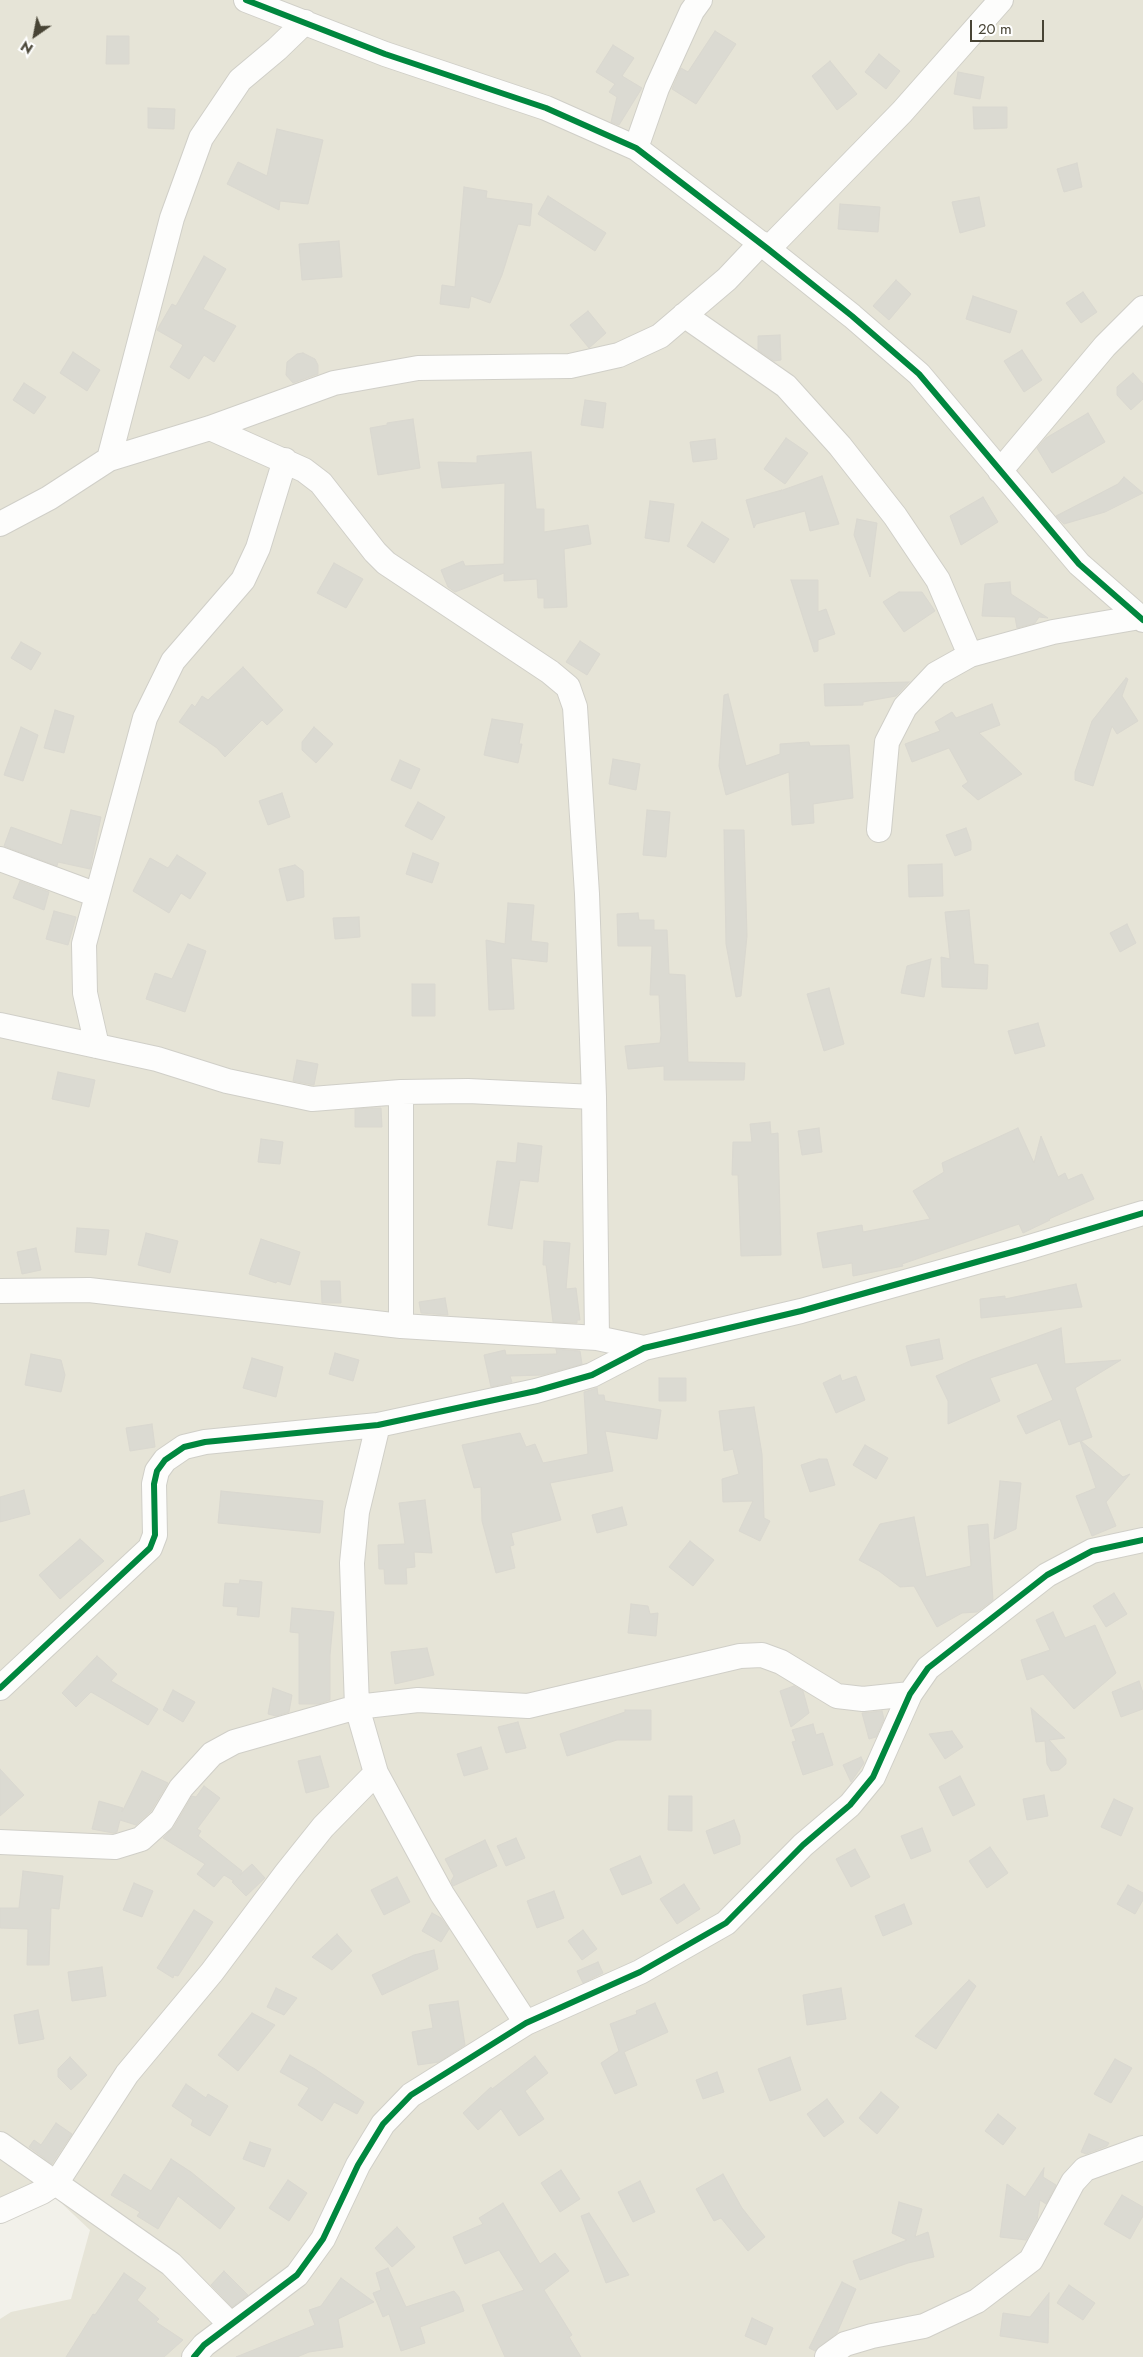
<!DOCTYPE html>
<style>
body{margin:0}
#map{position:relative;width:1143px;height:2357px;overflow:hidden;background:#f2f1ea;font-family:Jost,sans-serif}
canvas{display:block}
.north{position:absolute;left:10px;top:10px;width:50px;height:50px;-webkit-text-stroke:4px #fff;paint-order:stroke;rotate:213deg;font-size:14px;font-weight:700;line-height:20px;text-align:center;color:#484435}
.north::after{content:'';display:block;margin:auto;width:18px;height:22px;background:#484435;clip-path:polygon(50% 0,100% 100%,50% 72%,0 100%)}
.scale{position:absolute;left:970px;top:20px;width:74px;height:22px;box-sizing:border-box;border:2px solid #484435;border-top:0;padding-left:6px;font-size:15px;line-height:18px;white-space:nowrap;color:#484435;-webkit-text-stroke:4px #fff;paint-order:stroke}
</style>
<div id="map">
<canvas width="1143" height="2357"></canvas>
<div class="north">N</div>
<div class="scale">20 m</div>
</div>
<script>
const context = document.querySelector('canvas').getContext('2d');
context.lineJoin = 'round';
function fillPath(path, color) {
  context.fillStyle = color;
  context.fill(path, 'evenodd');
}
function shape(rows) {
  const path = new Path2D();
  for (const r of rows) {
    path.moveTo(r[0], r[1]);
    for (let i = 2; i < r.length; i += 2) path.lineTo(r[i], r[i + 1]);
  }
  return path;
}
function stroke(path, color, width, dash) {
  context.strokeStyle = color;
  context.lineWidth = width;
  context.lineCap = dash ? 'butt' : 'round';
  context.setLineDash(dash || []);
  context.stroke(path);
}
fillPath(shape([
 [0,0,1143,0,1143,2357,0,2357,0,2319,11,2312,71,2299,90,2230,40,2183,0,2210]
]), '#e6e4d7');
const building = shape([
 [715,31,736,44,696,104,672,89,681,68,688,72,715,31],
 [107,36,129,36,129,64,106,64,107,36],
 [613,45,634,58,622,76,642,88,619,125,611,122,617,97,609,92,615,84,596,72,613,45],
 [879,54,900,71,886,89,865,72,879,54],
 [830,61,857,94,837,110,812,76,830,61],
 [958,72,984,77,980,99,954,94,958,72],
 [973,107,1007,107,1007,128,974,129,973,107],
 [148,108,175,109,174,129,148,128,148,108],
 [277,129,323,140,308,204,280,201,279,210,227,184,238,162,267,176,277,129],
 [1077,163,1082,187,1064,192,1057,169,1077,163],
 [464,187,487,191,486,198,532,204,530,226,518,224,502,275,490,303,471,296,469,308,440,304,442,285,455,287,464,187],
 [548,196,606,233,595,251,538,214,548,196],
 [979,197,985,226,960,233,952,202,979,197],
 [840,204,880,207,878,232,838,229,840,204],
 [339,241,342,277,302,280,299,244,339,241],
 [204,256,226,269,203,309,236,326,214,362,204,355,189,379,170,367,183,345,157,330,172,304,176,306,204,256],
 [896,280,911,294,889,320,873,306,896,280],
 [1083,292,1097,312,1081,323,1066,303,1083,292],
 [973,296,1017,311,1010,333,966,319,973,296],
 [588,311,606,333,589,348,570,325,588,311],
 [780,335,781,360,774,361,758,350,758,336,780,335],
 [1022,350,1042,380,1024,392,1004,361,1022,350],
 [73,352,100,370,87,391,60,373,73,352],
 [303,353,315,359,318,365,318,374,293,383,286,375,287,362,297,354,303,353],
 [1133,373,1143,384,1143,399,1131,410,1117,395,1117,387,1133,373],
 [24,383,46,397,34,414,13,400,24,383],
 [585,400,606,403,603,428,581,425,585,400],
 [1088,413,1105,442,1052,473,1037,448,1046,438,1088,413],
 [413,419,420,468,378,475,370,428,387,425,387,423,413,419],
 [786,438,808,453,785,484,764,469,786,438],
 [715,439,717,459,693,462,690,442,715,439],
 [531,452,536,509,544,509,544,532,588,525,591,544,564,549,567,607,544,608,544,598,538,598,537,579,504,581,504,573,455,592,448,587,441,570,463,561,465,566,504,564,505,483,442,488,438,462,477,463,477,456,531,452],
 [822,476,839,524,810,531,805,511,756,524,754,528,746,500,782,490,780,491,822,476],
 [1124,477,1143,493,1105,512,1064,524,1056,516,1118,484,1124,477],
 [983,497,998,522,961,545,950,516,983,497],
 [650,501,674,504,669,542,645,538,650,501],
 [857,519,877,523,870,577,854,535,857,519],
 [702,522,729,539,714,563,687,546,702,522],
 [334,563,363,579,346,608,317,593,334,563],
 [791,580,818,580,818,612,826,609,835,634,818,640,818,651,814,652,791,580],
 [1010,582,1011,594,1048,618,1039,617,1035,623,1017,628,1015,617,982,616,985,584,1010,582],
 [899,592,922,592,935,611,904,632,883,602,899,592],
 [580,641,600,654,587,675,566,662,580,641],
 [21,642,41,653,31,670,11,658,21,642],
 [243,667,283,710,267,725,262,720,225,757,217,748,179,722,192,704,195,707,202,696,208,700,243,667],
 [1126,678,1128,679,1122,696,1138,721,1117,734,1112,726,1093,786,1075,780,1075,772,1092,721,1126,678],
 [909,682,896,696,863,702,863,705,825,706,824,684,909,682],
 [728,694,746,766,780,754,780,744,809,742,810,746,849,745,853,798,813,804,814,823,792,825,789,772,726,795,719,766,724,695,728,694],
 [992,704,1000,725,979,733,1022,774,978,800,962,786,968,782,949,748,912,762,905,744,940,731,935,722,952,712,956,718,992,704],
 [55,710,74,716,64,753,44,748,55,710],
 [492,719,523,724,519,744,522,744,518,763,484,755,492,719],
 [21,727,38,735,23,781,4,775,21,727],
 [314,727,333,744,316,763,302,750,302,742,314,727],
 [613,759,640,764,636,790,609,784,613,759],
 [400,760,420,769,411,789,391,780,400,760],
 [282,793,290,817,268,825,259,801,282,793],
 [418,802,445,817,432,840,405,826,418,802],
 [71,810,101,817,90,869,58,862,57,866,4,846,11,827,62,845,71,810],
 [647,810,670,812,666,857,643,855,647,810],
 [966,828,971,842,971,850,955,856,946,835,966,828],
 [724,830,744,830,747,936,741,996,736,997,726,944,724,830],
 [413,853,439,863,432,883,406,874,413,853],
 [177,855,206,873,190,899,181,893,169,913,133,891,150,858,168,868,177,855],
 [942,864,943,896,909,897,908,865,942,864],
 [295,865,303,871,304,897,287,901,279,869,295,865],
 [20,881,49,892,44,910,13,898,20,881],
 [508,903,534,905,531,941,548,943,547,962,511,958,514,1009,489,1010,486,940,505,944,508,903],
 [969,910,974,964,988,965,987,989,942,987,941,957,950,959,945,912,969,910],
 [54,911,76,917,68,945,46,939,54,911],
 [638,913,639,920,654,920,654,930,667,930,669,974,685,975,688,1062,745,1063,744,1080,664,1080,664,1066,628,1069,625,1046,660,1043,661,1035,659,995,650,995,652,946,618,946,617,914,638,913],
 [359,917,360,937,335,939,333,918,359,917],
 [1127,924,1136,943,1120,952,1110,933,1127,924],
 [188,944,206,951,185,1012,146,999,155,973,172,979,188,944],
 [931,959,924,997,901,993,907,966,931,959],
 [412,984,435,984,435,1016,412,1016,412,984],
 [829,988,844,1044,824,1051,807,994,829,988],
 [1038,1023,1045,1046,1015,1054,1008,1031,1038,1023],
 [297,1060,318,1064,314,1085,293,1081,297,1060],
 [58,1072,95,1080,89,1107,52,1099,58,1072],
 [372,1108,381,1108,382,1127,355,1127,355,1109,372,1108],
 [770,1122,771,1134,778,1133,781,1255,741,1256,738,1175,732,1175,733,1142,752,1142,750,1124,770,1122],
 [819,1128,822,1152,802,1155,798,1131,819,1128],
 [1018,1128,1034,1163,1041,1136,1058,1177,1065,1173,1068,1180,1082,1174,1094,1199,1049,1219,1050,1220,1023,1233,1019,1224,902,1264,903,1266,853,1276,852,1263,823,1268,817,1233,862,1225,863,1232,930,1219,913,1191,944,1172,942,1163,1018,1128],
 [261,1139,283,1142,280,1164,258,1162,261,1139],
 [518,1143,542,1146,538,1182,520,1180,512,1229,488,1225,497,1161,516,1163,518,1143],
 [77,1228,109,1230,106,1255,75,1252,77,1228],
 [146,1233,178,1241,170,1273,138,1265,146,1233],
 [261,1239,300,1252,290,1285,277,1281,276,1283,249,1274,261,1239],
 [544,1241,570,1243,566,1289,576,1288,580,1320,577,1320,577,1323,553,1322,546,1265,543,1265,544,1241],
 [36,1248,41,1270,22,1274,17,1252,36,1248],
 [321,1281,340,1281,341,1303,322,1303,321,1281],
 [1076,1284,1082,1307,981,1318,980,1299,1005,1296,1005,1299,1076,1284],
 [445,1298,448,1315,421,1313,419,1302,445,1298],
 [1061,1328,1065,1364,1121,1360,1075,1388,1092,1437,1081,1441,1123,1477,1130,1474,1106,1502,1116,1526,1092,1536,1076,1496,1096,1488,1080,1441,1069,1445,1060,1419,1026,1434,1017,1416,1053,1400,1037,1363,990,1378,1000,1401,948,1424,948,1401,936,1376,972,1360,1061,1328],
 [939,1339,943,1359,911,1366,906,1346,939,1339],
 [556,1349,580,1351,582,1364,542,1375,510,1376,512,1382,491,1387,484,1355,505,1350,506,1355,557,1354,556,1349],
 [335,1353,359,1360,353,1381,329,1374,335,1353],
 [31,1354,61,1360,65,1375,61,1392,25,1385,31,1354],
 [252,1358,283,1367,276,1397,243,1388,252,1358],
 [840,1375,842,1381,856,1376,865,1400,836,1413,823,1383,840,1375],
 [659,1378,686,1378,686,1401,659,1401,659,1378],
 [597,1388,598,1395,604,1395,605,1401,661,1410,657,1439,605,1431,613,1471,550,1483,561,1520,511,1533,514,1545,510,1546,515,1568,496,1573,482,1521,481,1487,474,1488,462,1445,520,1433,526,1447,535,1444,543,1463,588,1454,584,1392,597,1388],
 [754,1407,762,1454,764,1518,770,1521,760,1541,739,1531,753,1501,723,1502,722,1479,739,1474,733,1449,724,1451,719,1411,754,1407],
 [152,1424,155,1447,130,1451,126,1428,152,1424],
 [865,1445,888,1458,876,1479,853,1465,865,1445],
 [819,1459,827,1459,835,1485,810,1492,801,1465,819,1459],
 [1000,1481,1021,1483,1016,1529,994,1539,1000,1481],
 [24,1490,30,1514,0,1522,0,1497,24,1490],
 [221,1491,323,1501,320,1533,218,1523,221,1491],
 [425,1500,432,1553,414,1552,415,1567,406,1568,407,1584,385,1584,384,1569,379,1569,378,1545,405,1544,399,1503,425,1500],
 [622,1507,627,1525,597,1533,592,1515,622,1507],
 [914,1517,926,1577,971,1566,968,1526,988,1524,993,1600,977,1612,962,1613,937,1627,914,1586,900,1587,879,1571,859,1560,880,1524,914,1517],
 [80,1539,104,1561,60,1599,39,1575,80,1539],
 [690,1541,714,1560,693,1586,669,1567,690,1541],
 [240,1580,262,1582,259,1617,237,1615,238,1607,223,1606,225,1583,239,1584,240,1580],
 [1114,1593,1127,1614,1106,1627,1093,1606,1114,1593],
 [631,1604,648,1606,650,1614,658,1613,656,1636,628,1633,631,1604],
 [292,1608,334,1612,330,1655,330,1700,319,1704,299,1704,299,1633,290,1632,292,1608],
 [1053,1612,1065,1638,1095,1625,1116,1673,1074,1709,1043,1674,1027,1680,1021,1660,1050,1650,1036,1620,1053,1612],
 [427,1648,434,1675,395,1684,391,1652,427,1648],
 [97,1656,117,1674,111,1681,158,1709,148,1725,91,1692,76,1707,62,1693,97,1656],
 [1139,1681,1143,1693,1143,1709,1121,1717,1112,1692,1139,1681],
 [794,1686,803,1691,809,1713,791,1727,780,1691,794,1686],
 [273,1688,292,1695,289,1712,276,1716,268,1714,273,1688],
 [173,1690,195,1702,183,1722,163,1710,173,1690],
 [1031,1708,1065,1738,1049,1740,1066,1759,1066,1764,1059,1770,1051,1771,1047,1764,1045,1741,1036,1742,1031,1708],
 [625,1710,651,1710,651,1740,617,1740,567,1756,560,1734,625,1712,625,1710],
 [882,1711,884,1719,876,1737,869,1739,862,1713,882,1711],
 [518,1722,526,1748,506,1753,498,1727,518,1722],
 [813,1724,816,1735,823,1733,833,1765,803,1775,792,1742,796,1741,792,1730,813,1724],
 [952,1731,963,1747,945,1759,929,1734,952,1731],
 [481,1747,488,1769,464,1776,457,1754,481,1747],
 [320,1756,329,1787,306,1793,298,1761,320,1756],
 [861,1757,864,1763,851,1782,843,1765,861,1757],
 [0,1769,24,1795,0,1816,0,1769],
 [142,1771,168,1783,151,1811,136,1825,120,1820,117,1832,113,1833,92,1829,99,1801,123,1808,122,1812,142,1771],
 [960,1776,975,1805,953,1816,939,1787,960,1776],
 [204,1786,220,1798,197,1829,201,1831,198,1836,242,1871,240,1875,252,1864,265,1878,246,1896,232,1882,234,1881,224,1875,214,1887,197,1874,205,1864,163,1838,174,1827,192,1796,196,1797,204,1786],
 [1044,1795,1048,1816,1027,1820,1023,1799,1044,1795],
 [669,1796,692,1796,692,1831,668,1830,669,1796],
 [1114,1799,1133,1808,1121,1836,1101,1827,1114,1799],
 [734,1820,740,1836,740,1844,714,1854,706,1831,734,1820],
 [922,1828,931,1851,911,1859,901,1836,922,1828],
 [516,1838,525,1858,506,1866,497,1846,516,1838],
 [485,1840,497,1866,453,1886,451,1881,454,1876,445,1859,485,1840],
 [990,1847,1008,1873,987,1888,969,1861,990,1847],
 [855,1849,870,1877,851,1887,836,1859,855,1849],
 [640,1856,652,1883,622,1895,610,1869,640,1856],
 [23,1871,63,1876,59,1909,51,1908,49,1965,27,1965,28,1929,0,1928,0,1908,19,1908,23,1871],
 [397,1877,410,1902,384,1915,371,1890,397,1877],
 [134,1883,153,1891,142,1917,123,1910,134,1883],
 [684,1884,700,1909,677,1924,660,1899,684,1884],
 [1128,1885,1143,1893,1143,1900,1135,1914,1117,1904,1128,1885],
 [554,1891,564,1918,537,1928,527,1901,554,1891],
 [904,1904,912,1924,883,1936,875,1916,904,1904],
 [194,1910,213,1922,178,1976,174,1975,173,1978,157,1968,194,1910],
 [432,1913,441,1918,449,1929,441,1942,422,1931,432,1913],
 [583,1930,597,1949,582,1960,568,1941,583,1930],
 [337,1934,352,1951,332,1970,312,1957,337,1934],
 [434,1950,438,1969,382,1995,372,1975,414,1955,434,1950],
 [598,1962,603,1973,583,1983,577,1971,598,1962],
 [102,1967,106,1996,72,2001,68,1972,102,1967],
 [969,1980,976,1986,936,2049,915,2036,969,1980],
 [276,1988,297,1998,284,2015,267,2007,276,1988],
 [841,1988,846,2019,807,2025,803,1995,841,1988],
 [458,2001,465,2045,439,2062,418,2065,412,2032,433,2028,429,2005,458,2001],
 [655,2003,668,2032,624,2052,637,2085,615,2094,601,2063,619,2051,610,2024,637,2014,636,2011,655,2003],
 [38,2010,44,2039,19,2044,14,2015,38,2010],
 [252,2013,275,2025,238,2071,218,2055,252,2013],
 [290,2055,315,2069,364,2102,357,2114,334,2102,322,2121,298,2105,309,2088,280,2072,290,2055],
 [535,2056,548,2073,525,2091,544,2119,519,2136,501,2109,478,2130,463,2113,491,2087,492,2089,535,2056],
 [70,2057,87,2075,71,2090,58,2077,58,2069,70,2057],
 [790,2057,801,2090,770,2101,758,2069,790,2057],
 [1115,2059,1132,2068,1111,2103,1094,2094,1115,2059],
 [717,2072,724,2092,703,2099,696,2080,717,2072],
 [186,2084,206,2098,208,2094,228,2106,210,2136,191,2125,193,2120,172,2106,186,2084],
 [881,2092,899,2107,877,2134,859,2118,881,2092],
 [827,2099,844,2122,824,2137,807,2114,827,2099],
 [998,2114,1016,2128,1003,2145,985,2131,998,2114],
 [56,2123,72,2134,52,2164,29,2147,34,2140,41,2145,56,2123],
 [1089,2134,1109,2143,1107,2146,1086,2154,1081,2152,1089,2134],
 [250,2142,271,2149,264,2167,243,2159,250,2142],
 [171,2159,191,2172,235,2208,220,2229,178,2196,158,2229,137,2216,140,2212,111,2195,124,2174,151,2191,171,2159],
 [1044,2168,1043,2177,1056,2185,1046,2204,1040,2200,1037,2220,1026,2240,1000,2237,1007,2184,1025,2197,1044,2168],
 [561,2170,580,2199,560,2212,541,2183,561,2170],
 [723,2174,742,2208,765,2237,748,2251,721,2218,714,2221,696,2189,723,2174],
 [288,2180,307,2193,289,2221,269,2208,288,2180],
 [640,2181,655,2212,633,2222,618,2192,640,2181],
 [1122,2195,1143,2207,1143,2216,1130,2239,1104,2224,1122,2195],
 [899,2202,922,2209,915,2237,928,2232,934,2257,908,2263,860,2280,853,2261,907,2240,892,2233,899,2202],
 [503,2203,540,2264,555,2253,569,2271,544,2290,572,2335,569,2337,581,2357,505,2357,482,2305,524,2290,499,2250,465,2264,453,2237,483,2224,479,2218,503,2203],
 [589,2213,629,2275,606,2283,581,2216,589,2213],
 [397,2227,415,2247,392,2267,375,2248,397,2227],
 [388,2268,406,2307,454,2291,459,2297,464,2311,420,2327,425,2343,401,2351,389,2314,383,2317,373,2293,381,2290,376,2273,388,2268],
 [224,2271,248,2295,232,2307,211,2285,224,2271],
 [124,2273,146,2288,137,2300,159,2319,156,2322,183,2340,164,2357,66,2357,93,2314,95,2315,124,2273],
 [341,2278,374,2302,338,2319,343,2347,309,2352,297,2357,236,2357,315,2325,309,2310,321,2306,341,2278],
 [842,2282,856,2289,837,2333,815,2351,809,2348,842,2282],
 [1069,2285,1095,2303,1083,2320,1057,2303,1069,2285],
 [1049,2293,1048,2343,1000,2336,1003,2313,1030,2317,1049,2293],
 [752,2318,773,2328,766,2345,745,2336,752,2318]
]);
fillPath(building, '#dbdad2');
stroke(building, '#dad8d0', 1);
const minor = shape([
 [246,0,385,54,546,108,636,148,768,249,852,316,919,374,1079,564,1143,620],
 [636,148,657,88,692,11,700,0],
 [768,249,902,112,1001,0],
 [684,315,786,386,840,446,895,516,938,580,970,655],
 [210,428,304,470,321,483,375,552,386,563,550,672,568,687,575,707,587,894,594,1097,597,1338],
 [109,459,210,428,334,383,418,368,570,366,619,355,660,336,727,279,761,243],
 [1000,471,1105,346,1143,308],
 [0,524,49,498,109,459,172,218,201,138,240,80,277,49,305,22],
 [879,830,887,742,905,707,936,674,970,655,1053,632,1140,617],
 [0,859,97,895],
 [0,1025,157,1059,227,1081,312,1099,401,1092,468,1091,594,1097],
 [97,1046,85,993,84,944,145,718,173,661,243,580,258,548,285,460],
 [0,1291,89,1290,401,1326,597,1338,644,1348],
 [401,1326,401,1092],
 [378,1425,357,1512,352,1563,357,1707,376,1773,442,1894,526,2023],
 [0,1688,150,1548,155,1535,154,1484,157,1471,165,1460,184,1447,205,1442,378,1425,536,1391,592,1375,644,1348,801,1311,1023,1249,1143,1213],
 [0,1842,115,1847,141,1839,162,1820,181,1788,212,1754,234,1742,357,1707,418,1700,528,1706,740,1656,762,1655,781,1662,837,1696,863,1699,910,1694],
 [0,2144,171,2264,231,2325],
 [0,2211,42,2192,57,2182,127,2074,212,1972,287,1872,323,1827,376,1773],
 [194,2357,204,2345,297,2275,323,2239,358,2165,383,2124,411,2095,526,2023,640,1972,726,1923,803,1845,850,1805,873,1777,910,1694,928,1668,1047,1575,1092,1551,1143,1540],
 [827,2357,845,2344,872,2336,924,2326,977,2301,1031,2260,1073,2182,1085,2169,1143,2148]
]);
stroke(minor, '#d0cfc8', 26);
stroke(minor, '#fdfdfc', 24);
stroke(shape([
 [246,0,385,54,546,108,636,148,768,249,852,316,919,374,1079,564,1143,620],
 [0,1688,150,1548,155,1535,154,1484,157,1471,165,1460,184,1447,205,1442,378,1425,536,1391,592,1375,644,1348,801,1311,1023,1249,1143,1213],
 [194,2357,204,2345,297,2275,323,2239,358,2165,383,2124,411,2095,526,2023,640,1972,726,1923,803,1845,850,1805,873,1777,910,1694,928,1668,1047,1575,1092,1551,1143,1540]
]), '#00873e', 6);
</script>
